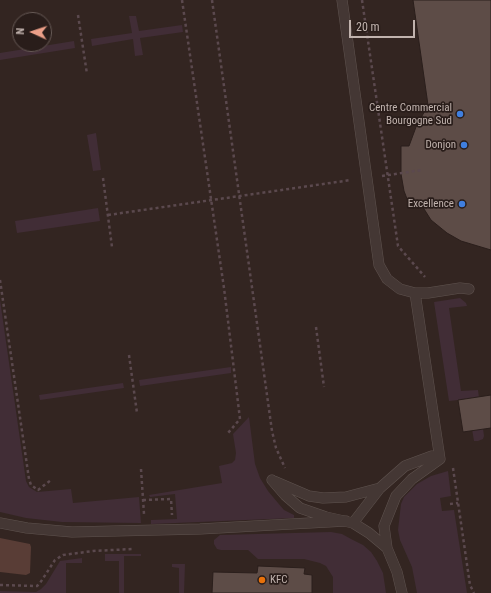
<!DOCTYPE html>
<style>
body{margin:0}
#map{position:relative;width:491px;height:593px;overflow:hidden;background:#332521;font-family:"Roboto Condensed",sans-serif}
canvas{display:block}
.north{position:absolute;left:12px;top:12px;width:40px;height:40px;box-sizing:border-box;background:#291d1a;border:1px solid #665955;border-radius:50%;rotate:273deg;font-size:11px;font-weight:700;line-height:16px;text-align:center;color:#c1b3ae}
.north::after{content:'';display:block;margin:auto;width:14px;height:18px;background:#ec9f88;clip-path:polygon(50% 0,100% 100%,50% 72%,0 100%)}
.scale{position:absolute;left:349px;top:20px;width:66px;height:18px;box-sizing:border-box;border:2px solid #c1b3ae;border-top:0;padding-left:5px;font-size:12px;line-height:14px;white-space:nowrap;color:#c1b3ae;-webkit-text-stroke:3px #291d1a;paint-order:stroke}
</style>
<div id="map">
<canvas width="491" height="593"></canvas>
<div class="north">N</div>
<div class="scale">20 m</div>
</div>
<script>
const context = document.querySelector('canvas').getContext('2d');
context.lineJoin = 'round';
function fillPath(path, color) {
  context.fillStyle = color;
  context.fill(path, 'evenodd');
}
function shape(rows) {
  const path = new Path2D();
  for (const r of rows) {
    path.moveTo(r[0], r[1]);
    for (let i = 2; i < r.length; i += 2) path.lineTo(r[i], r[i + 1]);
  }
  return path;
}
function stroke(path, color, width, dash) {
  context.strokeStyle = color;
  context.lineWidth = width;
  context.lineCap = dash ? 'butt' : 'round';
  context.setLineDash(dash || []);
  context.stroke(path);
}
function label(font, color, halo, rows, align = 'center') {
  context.font = font + ' "Roboto Condensed",sans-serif';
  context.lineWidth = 3.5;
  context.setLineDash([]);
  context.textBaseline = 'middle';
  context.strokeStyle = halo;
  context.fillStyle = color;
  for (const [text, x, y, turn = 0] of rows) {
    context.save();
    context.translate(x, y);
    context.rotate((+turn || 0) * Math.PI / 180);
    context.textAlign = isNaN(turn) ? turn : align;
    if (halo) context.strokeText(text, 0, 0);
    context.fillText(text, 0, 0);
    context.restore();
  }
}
fillPath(shape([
 [129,16,136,16,139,31,182,25,183,32,140,38,143,55,135,56,133,39,92,46,91,39,132,33],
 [74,41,75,48,0,60,0,53],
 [96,133,101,170,93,171,87,135],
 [98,208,100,221,17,233,15,221],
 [460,298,466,303,467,306,449,308,461,391,478,390,484,436,483,439,478,441,474,441,467,399,449,401,434,302],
 [0,300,26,481,29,487,37,492,71,489,73,503,139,497,141,523,62,522,26,518,0,512],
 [231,367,231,373,140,386,139,380],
 [123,383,124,388,40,400,39,395],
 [249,417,255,464,260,478,268,491,278,503,284,510,294,515,294,518,151,524,151,520,177,519,175,494,150,497,149,495,222,483,219,466,232,463,235,460,236,453,233,434],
 [448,471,451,496,440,498,442,511,454,510,467,593,417,593,412,567,400,540,398,530,401,504,404,497,417,484,431,476],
 [331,532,342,534,351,539,363,545,371,552,377,561,383,573,386,593,333,593,333,577,326,566,320,563,304,559,258,559,248,550,221,550,217,549,214,544,214,540,220,535],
 [105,554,141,554,141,556,124,556,124,593,119,593,119,561,105,561],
 [82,558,82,563,66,563,66,593,0,593,0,591,36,592,41,589,46,584,60,561],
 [172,564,185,564,184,593,179,593,179,568,172,567]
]), '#412d36');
fillPath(shape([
 [0,538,30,544,31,547,30,573,26,575,0,572]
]), '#593d36');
const building = shape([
 [413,0,491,0,491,250,461,241,447,233,431,220,419,201,409,204,404,191,401,174,401,146,409,146,416,127,428,105,413,0],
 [491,395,491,428,463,432,458,400,491,395],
 [258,566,305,568,304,574,312,575,312,593,212,593,213,572,257,573,258,566]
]);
fillPath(building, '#5d4c47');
stroke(building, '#2b1f1c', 1);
const lane = shape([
 [342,0,379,265,387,279,400,289,415,293,440,459],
 [415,293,428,293,460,288,469,289],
 [272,480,285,495,300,508,326,517,353,523,369,533,387,548],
 [274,481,309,496,323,498,346,497,380,488],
 [0,523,27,528,72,532,200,529,346,521],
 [353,523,380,488,405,466,432,456,440,459],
 [402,593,397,572,387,548,384,526,396,496,412,479,440,459]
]);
stroke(lane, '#5f534f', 11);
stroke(shape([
 [182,0,224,288,240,419,228,433],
 [212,0,272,431,276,448,285,468],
 [362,0,398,246,425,277],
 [78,15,87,74],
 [382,176,422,170],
 [103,178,112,247],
 [108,215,351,180],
 [0,280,29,479,31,485,38,490,51,480],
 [316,327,324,387],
 [129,355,137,413],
 [453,468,470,585,474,593],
 [141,469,144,514],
 [143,500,171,499,172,515],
 [450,504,458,503],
 [0,585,37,586,40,583,55,560,63,555,93,551,132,549]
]), '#5b494e', 2.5, [3, 3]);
stroke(lane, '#443734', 10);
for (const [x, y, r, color] of [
 [460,114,4,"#3f7fe0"],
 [464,145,4,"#3f7fe0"],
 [462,204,4,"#3f7fe0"],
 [262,580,4,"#e8710a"]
]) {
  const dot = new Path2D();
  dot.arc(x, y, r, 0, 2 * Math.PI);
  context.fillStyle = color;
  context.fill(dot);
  stroke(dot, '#291d1a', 1.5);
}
label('11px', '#c1b3ae', '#291d1a', [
 ["Centre Commercial",452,108],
 ["Bourgogne Sud",452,121],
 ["Donjon",456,145],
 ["Excellence",454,204],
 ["KFC",270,580,"left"]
], 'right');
</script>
